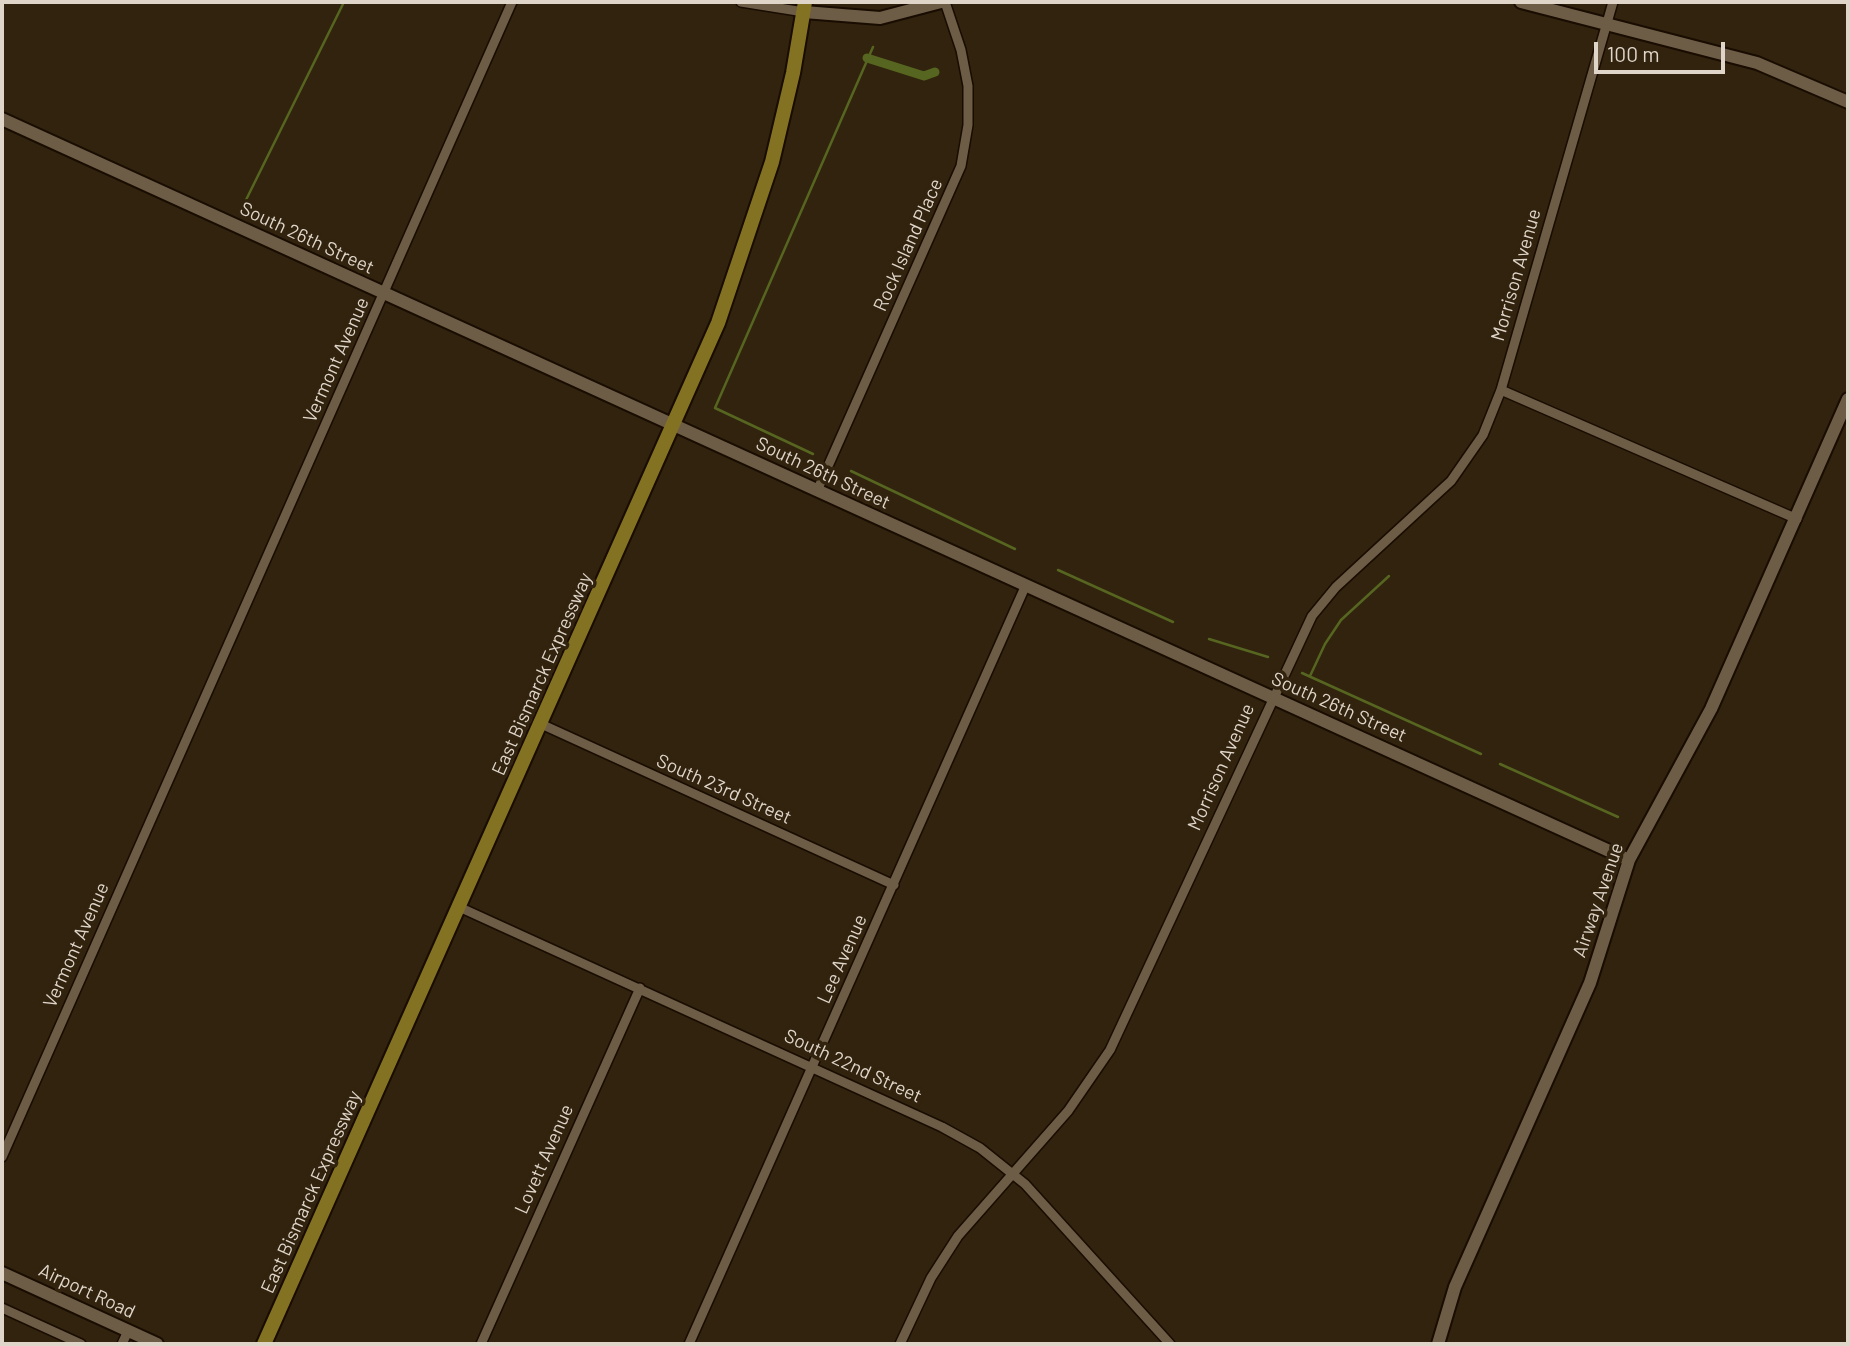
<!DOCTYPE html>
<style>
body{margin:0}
#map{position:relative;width:1850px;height:1346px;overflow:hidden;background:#31230e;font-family:Barlow,sans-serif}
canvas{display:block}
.frame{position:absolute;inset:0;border:4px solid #dfd5c9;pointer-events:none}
.scale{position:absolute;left:1594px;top:42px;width:131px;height:32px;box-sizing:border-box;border:4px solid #dfd5c9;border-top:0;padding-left:9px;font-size:21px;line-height:24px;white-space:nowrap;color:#dfd5c9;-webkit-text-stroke:5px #31230e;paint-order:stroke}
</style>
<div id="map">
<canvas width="1850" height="1346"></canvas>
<div class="frame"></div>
<div class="scale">100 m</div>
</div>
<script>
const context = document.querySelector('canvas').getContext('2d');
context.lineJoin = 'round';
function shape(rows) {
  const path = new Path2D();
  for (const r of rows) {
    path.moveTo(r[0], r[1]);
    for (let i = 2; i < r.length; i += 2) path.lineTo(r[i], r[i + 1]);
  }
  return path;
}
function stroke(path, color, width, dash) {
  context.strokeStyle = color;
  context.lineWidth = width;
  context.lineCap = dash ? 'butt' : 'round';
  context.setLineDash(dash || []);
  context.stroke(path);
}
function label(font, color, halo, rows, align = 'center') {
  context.font = font + ' Barlow,sans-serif';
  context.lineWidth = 7;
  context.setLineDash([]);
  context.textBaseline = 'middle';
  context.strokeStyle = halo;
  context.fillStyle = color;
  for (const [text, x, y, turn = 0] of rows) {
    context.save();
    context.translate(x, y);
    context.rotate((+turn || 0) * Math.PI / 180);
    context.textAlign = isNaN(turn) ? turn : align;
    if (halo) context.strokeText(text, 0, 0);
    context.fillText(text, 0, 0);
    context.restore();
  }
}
stroke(shape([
 [241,210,344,2],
 [813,454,715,408,873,47],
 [851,471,1015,549],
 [1058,570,1173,622],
 [1209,639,1268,657],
 [1302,673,1481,754],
 [1310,676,1325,644,1341,620,1389,576],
 [1500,764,1618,817]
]), '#566520', 2.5);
stroke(shape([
 [867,58,924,76,935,72]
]), '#566520', 9);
const street = shape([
 [741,2,804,12],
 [1501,390,1797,519],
 [817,491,961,166,968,125,968,86,961,50,945,2],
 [541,724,894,885],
 [459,907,942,1127,980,1148,1025,1184,1170,1344],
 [2,1157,512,2],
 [2,1308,81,1344],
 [122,1344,128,1331],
 [481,1344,640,988],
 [689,1344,1025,587],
 [900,1344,931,1278,958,1236,1068,1111,1110,1050,1312,616,1336,587,1451,481,1483,435,1501,390,1613,2]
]);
const secondary = shape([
 [1521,2,1757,63,1848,102],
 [804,12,880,18,941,2],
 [2,119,1629,860],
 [2,1273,157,1344],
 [1438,1344,1455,1287,1590,983,1629,860,1711,709,1848,399]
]);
const primary = shape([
 [264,1344,718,323,772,162,793,73,805,2]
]);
stroke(street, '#190c00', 12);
stroke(secondary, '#190c00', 16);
stroke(primary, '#190c00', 18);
stroke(street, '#6d5d46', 9);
stroke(secondary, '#6d5d46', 12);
stroke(primary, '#847223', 14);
label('19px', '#dfd5c9', '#31230e', [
 ["South 26th Street",307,238,25],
 ["Rock Island Place",908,245,-66],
 ["Morrison Avenue",1516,275,-74],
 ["Vermont Avenue",336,360,-66],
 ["South 26th Street",823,473,25],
 ["East Bismarck Expressway",542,674,-66],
 ["South 26th Street",1339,707,24],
 ["Morrison Avenue",1221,767,-66],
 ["South 23rd Street",724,789,24],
 ["Airway Avenue",1598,900,-71],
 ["Vermont Avenue",76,945,-66],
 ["Lee Avenue",842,959,-66],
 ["South 22nd Street",853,1066,25],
 ["Lovett Avenue",544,1159,-66],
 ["East Bismarck Expressway",311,1192,-66],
 ["Airport Road",87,1291,25]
]);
</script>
